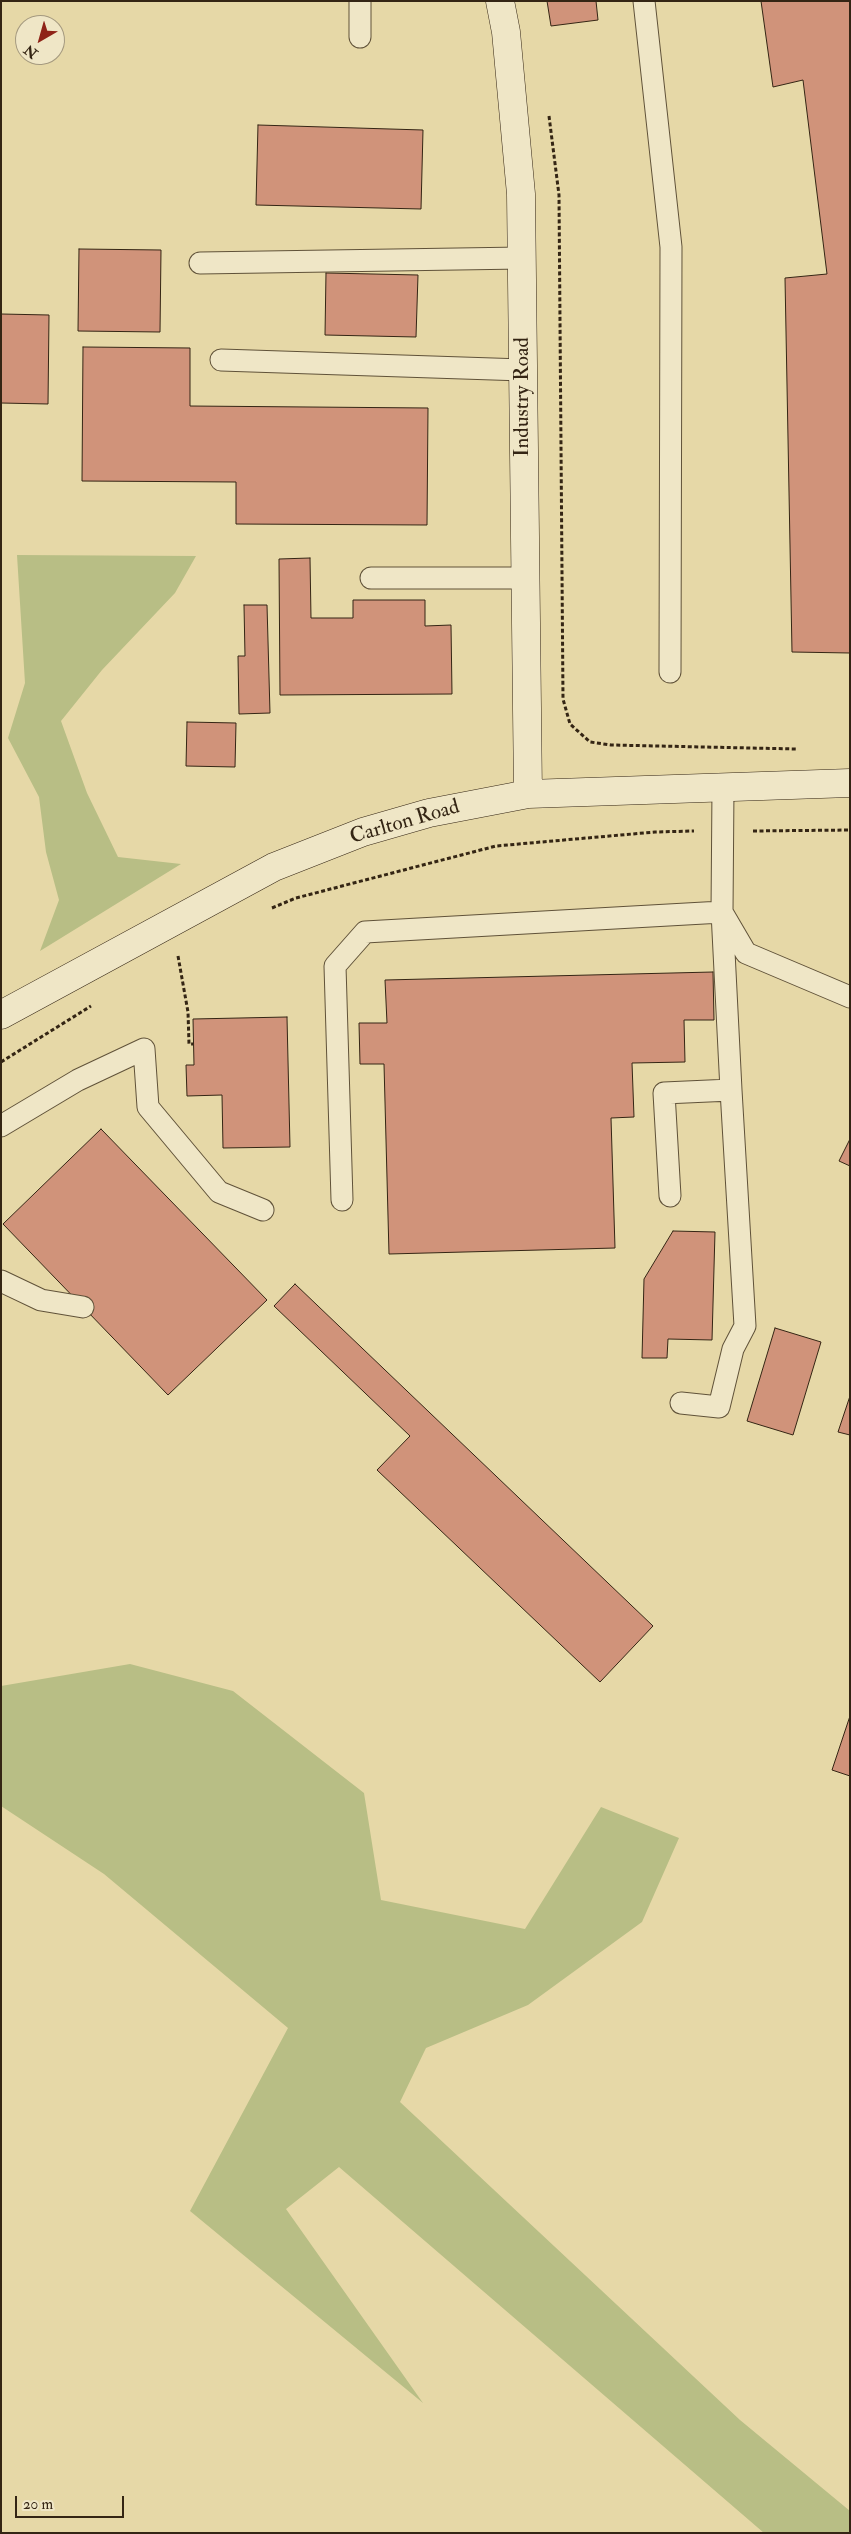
<!DOCTYPE html>
<style>
body{margin:0}
#map{position:relative;width:851px;height:2534px;overflow:hidden;background:#e6d8a7;font-family:"IM FELL Double Pica",serif}
canvas{display:block}
.frame{position:absolute;inset:0;border:2px solid #342514;pointer-events:none}
.north{position:absolute;left:15px;top:15px;width:50px;height:50px;box-sizing:border-box;background:#efe6c6;border:1px solid #a4997f;border-radius:50%;rotate:218deg;font-size:14px;font-weight:700;line-height:20px;text-align:center;color:#342514}
.north::after{content:'';display:block;margin:auto;width:18px;height:22px;background:#8f2418;clip-path:polygon(50% 0,100% 100%,50% 72%,0 100%)}
.scale{position:absolute;left:15px;top:2496px;width:109px;height:22px;box-sizing:border-box;border:2px solid #342514;border-top:0;padding-left:6px;font-size:15px;line-height:18px;white-space:nowrap;color:#342514;-webkit-text-stroke:4px #efe6c6;paint-order:stroke}
</style>
<div id="map">
<canvas width="851" height="2534"></canvas>
<div class="frame"></div>
<div class="north">N</div>
<div class="scale">20 m</div>
</div>
<script>
const context = document.querySelector('canvas').getContext('2d');
context.lineJoin = 'round';
function fillPath(path, color) {
  context.fillStyle = color;
  context.fill(path, 'evenodd');
}
function shape(rows) {
  const path = new Path2D();
  for (const r of rows) {
    path.moveTo(r[0], r[1]);
    for (let i = 2; i < r.length; i += 2) path.lineTo(r[i], r[i + 1]);
  }
  return path;
}
function stroke(path, color, width, dash) {
  context.strokeStyle = color;
  context.lineWidth = width;
  context.lineCap = dash ? 'butt' : 'round';
  context.setLineDash(dash || []);
  context.stroke(path);
}
function label(font, color, halo, rows, align = 'center') {
  context.font = font + ' "IM FELL Double Pica",serif';
  context.lineWidth = 4.5;
  context.setLineDash([]);
  context.textBaseline = 'middle';
  context.strokeStyle = halo;
  context.fillStyle = color;
  for (const [text, x, y, turn = 0] of rows) {
    context.save();
    context.translate(x, y);
    context.rotate((+turn || 0) * Math.PI / 180);
    context.textAlign = isNaN(turn) ? turn : align;
    if (halo) context.strokeText(text, 0, 0);
    context.fillText(text, 0, 0);
    context.restore();
  }
}
fillPath(shape([
 [17,555,196,556,175,593,102,670,61,721,87,793,118,857,181,864,40,951,59,900,46,852,39,797,8,738,25,683],
 [130,1664,233,1691,364,1793,381,1900,525,1929,601,1807,679,1838,642,1922,528,2005,426,2048,400,2102,740,2420,850,2511,850,2533,764,2533,339,2167,286,2209,423,2403,190,2211,288,2028,104,1874,1,1806,1,1686]
]), '#b8be85');
const building = shape([
 [547,1,596,1,598,20,551,26,547,1],
 [761,1,850,1,850,653,792,652,785,278,827,274,803,80,773,87,761,1],
 [258,125,423,130,421,209,256,205,258,125],
 [79,249,161,250,160,332,78,331,79,249],
 [326,273,418,275,416,337,325,335,326,273],
 [1,314,49,315,48,404,1,403,1,314],
 [83,347,190,348,190,406,428,408,427,525,236,524,236,482,82,481,83,347],
 [310,558,311,618,353,618,353,600,425,600,425,626,451,625,452,694,280,695,279,559,310,558],
 [244,605,267,605,270,713,239,714,238,656,245,656,244,605],
 [187,722,236,723,235,767,186,766,187,722],
 [713,972,714,1020,684,1020,685,1062,632,1063,634,1117,611,1118,615,1248,389,1254,384,1064,360,1064,359,1023,387,1023,385,980,713,972],
 [287,1017,290,1147,223,1148,222,1095,187,1096,186,1065,194,1065,193,1019,287,1017],
 [101,1129,267,1300,168,1395,3,1224,101,1129],
 [850,1139,850,1166,839,1161,850,1139],
 [673,1231,715,1232,712,1340,668,1339,667,1358,642,1358,644,1279,673,1231],
 [295,1284,653,1626,600,1682,377,1470,410,1436,274,1306,295,1284],
 [775,1328,821,1342,793,1435,747,1421,775,1328],
 [850,1396,850,1435,838,1432,850,1396],
 [850,1716,850,1776,832,1770,850,1716]
]);
fillPath(building, '#d0937a');
stroke(building, '#342514', 1);
const lane = shape([
 [360,1,360,37],
 [644,1,671,247,670,672],
 [200,263,522,258],
 [221,360,523,370],
 [371,578,524,578],
 [1,1126,78,1080,144,1049,148,1107,219,1192,263,1210],
 [670,1196,664,1093,731,1090,722,912,723,788],
 [342,1200,335,966,365,932,722,912,746,953,850,997],
 [1,1281,41,1300,83,1307],
 [681,1403,719,1407,733,1349,745,1326,731,1090]
]);
const secondary = shape([
 [500,1,506,32,521,194,528,794],
 [1,1015,274,867,363,832,429,813,528,794,850,783]
]);
stroke(lane, '#605239', 23);
stroke(secondary, '#342514', 29);
stroke(shape([
 [549,116,559,195,563,699,570,724,590,742,611,745,797,749],
 [753,831,850,830],
 [272,908,296,898,496,846,655,832,694,831],
 [178,956,188,1012,189,1044,193,1044],
 [1,1062,91,1006]
]), '#342514', 3, [4, 2.5]);
stroke(lane, '#efe6c6', 21);
stroke(secondary, '#efe6c6', 28);
label('21px', '#342514', '#efe6c6', [
 ["Industry Road",523,397,-90],
 ["Carlton Road",405,823,-16]
]);
</script>
